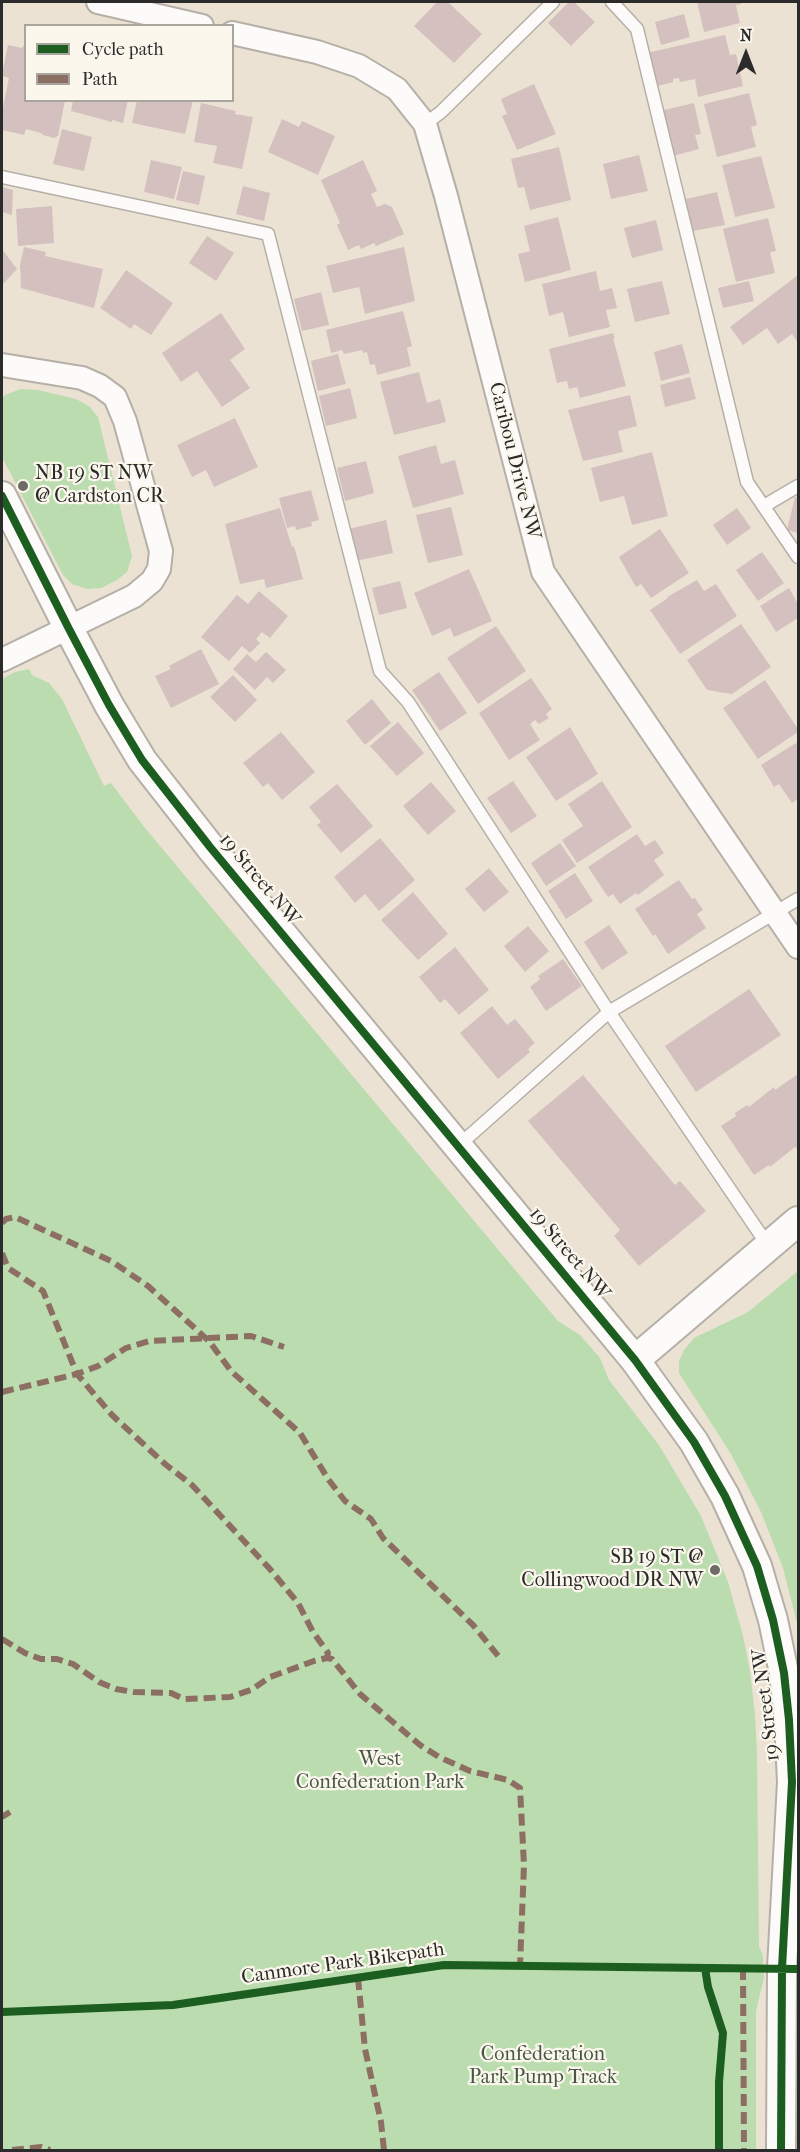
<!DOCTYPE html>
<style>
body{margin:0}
#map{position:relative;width:800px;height:2152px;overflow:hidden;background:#ebe2d4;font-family:"IM FELL French Canon",serif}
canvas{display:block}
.frame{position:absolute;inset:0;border:3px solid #2b2b2b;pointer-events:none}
.legend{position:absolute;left:24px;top:24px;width:210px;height:78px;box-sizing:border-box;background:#fbf7ec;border:2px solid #a8a59f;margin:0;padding:8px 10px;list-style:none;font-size:18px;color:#2b2b2b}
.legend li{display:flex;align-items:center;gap:12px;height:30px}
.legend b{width:30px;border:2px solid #a8a59f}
.north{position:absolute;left:716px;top:24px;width:60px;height:60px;-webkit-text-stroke:4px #fbf7ec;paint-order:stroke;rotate:0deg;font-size:16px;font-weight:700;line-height:24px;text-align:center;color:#2b2b2b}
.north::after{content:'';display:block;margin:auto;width:21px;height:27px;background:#2b2b2b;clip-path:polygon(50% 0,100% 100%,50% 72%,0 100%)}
</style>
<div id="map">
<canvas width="800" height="2152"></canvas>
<div class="frame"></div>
<ul class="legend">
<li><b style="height:8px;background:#1b5e20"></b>Cycle path</li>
<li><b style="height:8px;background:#8d6e63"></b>Path</li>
</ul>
<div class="north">N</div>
</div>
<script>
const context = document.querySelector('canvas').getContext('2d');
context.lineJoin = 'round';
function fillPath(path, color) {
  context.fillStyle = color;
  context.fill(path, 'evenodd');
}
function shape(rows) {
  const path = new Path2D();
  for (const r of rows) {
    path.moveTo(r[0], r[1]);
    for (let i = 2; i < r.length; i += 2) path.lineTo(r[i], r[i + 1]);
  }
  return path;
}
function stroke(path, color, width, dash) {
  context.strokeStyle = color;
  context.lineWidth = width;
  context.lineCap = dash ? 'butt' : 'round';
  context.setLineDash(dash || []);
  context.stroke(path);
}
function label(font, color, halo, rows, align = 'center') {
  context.font = font + ' "IM FELL French Canon",serif';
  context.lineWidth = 4.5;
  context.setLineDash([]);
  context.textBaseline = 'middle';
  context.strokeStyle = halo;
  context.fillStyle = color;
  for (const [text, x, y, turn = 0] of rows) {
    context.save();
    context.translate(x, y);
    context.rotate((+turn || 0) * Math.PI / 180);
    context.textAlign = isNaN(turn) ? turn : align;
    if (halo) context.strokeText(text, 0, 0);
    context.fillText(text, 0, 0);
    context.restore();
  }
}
fillPath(shape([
 [21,389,38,390,76,399,89,406,98,417,132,556,127,572,117,580,101,588,87,589,72,584,63,575,2,457,2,398,5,395],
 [29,669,32,675,49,683,62,699,104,786,111,783,145,828,558,1321,580,1335,600,1358,609,1380,659,1445,701,1516,728,1582,743,1636,750,1671,755,1715,757,1753,759,1946,763,1956,764,1978,756,2011,756,2150,2,2150,2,679,15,672],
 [798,1271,798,1627,783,1568,761,1512,731,1454,679,1373,679,1361,684,1350,694,1338,748,1312]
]), '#bbdcaf');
fillPath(shape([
 [437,2,448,2,482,34,454,63,414,26],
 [569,2,574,2,595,22,571,46,548,23],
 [697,2,741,2,741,4,736,5,740,23,704,32],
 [684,14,690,37,661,45,655,22],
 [725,35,730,55,736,54,743,86,698,97,695,79,680,82,679,78,673,79,673,82,654,87,647,53],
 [8,45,22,48,23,46,26,47,26,100,65,100,58,136,54,138,43,135,41,133,26,129,24,135,2,130,2,112,9,78,2,76,2,74],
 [534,84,556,134,517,150,502,116,507,114,501,99],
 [749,93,757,125,751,127,756,147,717,157,704,104],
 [73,100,128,100,123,123,112,120,112,122,71,111],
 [137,100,193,100,185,134,132,123],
 [201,103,236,111,235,114,253,117,242,169,213,163,217,146,194,142],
 [694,103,701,134,695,135,699,149,673,156,660,111],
 [282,119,299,127,302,121,335,136,318,175,268,152],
 [62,129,92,137,84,171,53,164],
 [559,147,571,200,530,210,524,187,518,188,511,159],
 [639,155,648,191,611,199,603,164],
 [761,156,775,208,735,217,722,165],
 [151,160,182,167,174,199,144,192],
 [363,160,377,191,371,194,377,207,385,204,392,207,404,234,376,246,374,243,361,249,359,245,348,250,337,225,340,223,321,180],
 [183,171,205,176,199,205,176,200],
 [243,186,270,193,264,221,236,214],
 [2,187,13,190,12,215,2,212],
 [717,192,725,225,693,231,686,199],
 [52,206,54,243,18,246,16,209],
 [558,217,571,270,525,282,518,254,530,251,524,226],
 [768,218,776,251,770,252,775,273,736,282,723,229],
 [656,220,663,250,632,258,624,228],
 [207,236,234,253,216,281,189,263],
 [24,247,46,252,45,256,103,269,94,308,21,288,20,265],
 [404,247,415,301,365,314,359,287,333,293,326,266],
 [2,249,17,269,2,285],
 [126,270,173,303,151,335,134,324,131,329,100,308],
 [596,271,600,291,612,288,617,308,606,310,610,327,569,337,563,312,549,316,542,284],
 [798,275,798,343,792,334,778,344,767,328,743,345,730,327],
 [662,281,670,314,635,322,627,289],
 [749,281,754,301,723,308,718,288],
 [321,292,329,325,302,331,294,299],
 [403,311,412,346,407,348,411,366,377,375,375,364,370,365,367,352,363,353,362,350,344,354,342,350,331,353,326,330],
 [221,313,245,349,230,360,250,388,222,407,197,371,181,382,162,353],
 [613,333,615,338,613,338,626,386,580,398,577,387,569,389,567,381,557,383,549,349],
 [682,344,690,373,661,381,654,352],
 [338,354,346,384,318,391,311,361],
 [419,372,427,403,440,399,446,422,394,435,380,382],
 [690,377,696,399,665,407,660,385],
 [350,388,357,418,326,426,319,396],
 [630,395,637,426,618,431,623,452,583,461,568,410],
 [235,418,258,467,214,487,206,470,192,477,177,445],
 [436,445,441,464,455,460,464,494,413,508,398,456],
 [652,452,668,516,632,525,624,496,600,502,591,468],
 [366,461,374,493,345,501,337,468],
 [311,490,319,520,311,522,312,526,296,530,295,526,287,528,279,498],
 [795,497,798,498,798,533,787,530],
 [451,507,463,555,428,563,416,515],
 [280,508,292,547,294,546,303,579,266,588,264,579,240,584,225,524],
 [737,508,751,528,727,545,713,525],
 [386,520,393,553,356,561,348,529],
 [660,529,689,573,651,598,641,584,636,587,619,557],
 [762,552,784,583,758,601,736,570],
 [469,569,492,621,454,637,450,628,432,636,414,593],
 [697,580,704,591,716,584,737,616,680,654,650,610,668,598,667,597],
 [400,581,407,608,379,615,372,588],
 [789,588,798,604,798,618,776,632,760,606],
 [259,591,288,616,270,638,262,632,256,639,260,643,250,653,242,646,229,661,201,637,237,595,248,604],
 [741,624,771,667,732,694,707,690,687,660],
 [496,626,526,671,478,704,447,658],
 [201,649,219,684,171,708,155,676,171,669,169,666],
 [266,652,286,670,273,683,267,677,255,690,233,669,247,654,256,662],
 [439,672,467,713,440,731,412,690],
 [233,675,257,700,235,722,210,697],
 [531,678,552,709,546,714,549,718,539,724,535,720,530,724,540,740,509,760,479,713],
 [765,680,798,729,798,732,758,759,723,708],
 [372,699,391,723,365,745,346,721],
 [398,722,424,753,397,776,370,746],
 [570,727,598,774,556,801,526,757],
 [281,732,315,772,282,800,268,783,263,787,243,763],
 [796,743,798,747,798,799,792,803,779,784,774,787,761,765],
 [513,781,537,816,511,833,487,798],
 [602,781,632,827,577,863,562,840,583,826,568,804],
 [431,782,456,811,428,835,403,806],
 [337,784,373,826,341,853,317,825,321,822,309,807],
 [637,834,645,846,655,840,664,853,654,860,664,875,638,895,636,893,620,904,613,894,608,897,588,867],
 [380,838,415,880,379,911,365,894,355,903,334,877],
 [560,843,576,866,546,886,531,863],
 [489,868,509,892,484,912,465,889],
 [575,873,593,901,566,919,548,891],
 [679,880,692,899,695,898,703,910,697,914,706,928,668,954,655,934,653,936,635,909],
 [413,892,448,934,418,960,381,920],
 [609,925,628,953,602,970,584,942],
 [528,926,549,951,525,972,504,946],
 [455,947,489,990,459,1015,445,999,440,1003,419,977],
 [563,959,582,986,546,1011,530,987,540,979,538,976],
 [749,989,781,1035,696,1092,665,1046],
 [492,1006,507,1025,515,1019,535,1043,528,1049,530,1052,498,1079,460,1033],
 [798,1074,798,1148,797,1149,795,1147,770,1167,769,1165,754,1175,721,1126,736,1116,735,1113,747,1105,749,1107,774,1087,775,1090],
 [583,1075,675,1185,680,1181,706,1211,639,1266,614,1236,620,1230,528,1121]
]), '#d4c0bf');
const service = shape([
 [612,2,637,29,747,482,798,557],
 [425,124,441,112,553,2],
 [2,177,268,234,380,671,408,702,609,1012,769,1247],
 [764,506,798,486],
 [458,1146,609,1012,798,899]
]);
const minor = shape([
 [98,2,202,26],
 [232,33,317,52,359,66,397,89,425,124,446,196,543,572,798,947],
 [2,365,82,378,100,386,115,397,125,421,161,551,159,569,152,581,134,596,2,660]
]);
const tertiary = shape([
 [2,496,69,629,109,705,142,760,210,847,635,1360,694,1442,725,1496,757,1566,773,1620,784,1673,789,1720,792,1782,782,1968,781,2150],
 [635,1360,798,1221]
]);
stroke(service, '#b5afa7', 15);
stroke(minor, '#b5afa7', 26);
stroke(tertiary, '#b5afa7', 32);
stroke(service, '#fcfbf9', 12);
stroke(minor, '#fcfbf9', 22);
stroke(tertiary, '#fcfbf9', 28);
stroke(shape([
 [2,1223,6,1219,15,1217,111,1261,148,1286,209,1341,231,1371,300,1433,328,1479,345,1501,371,1519,383,1538,473,1625,499,1657],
 [2,1253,8,1268,43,1291,77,1374,112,1415,165,1464,192,1485,269,1568,298,1603,313,1632,328,1653,327,1658],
 [2,1392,77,1374,98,1366,126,1348,149,1341,251,1336,284,1347],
 [2,1639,25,1653,41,1659,57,1659,73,1664,99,1682,116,1689,134,1692,171,1693,184,1699,230,1697,251,1690,270,1677,314,1661,327,1658,332,1659,360,1694,420,1745,439,1757,470,1771,508,1780,520,1788,524,1865,520,1966],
 [2,1817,10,1812],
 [743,1968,744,2150],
 [358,1978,365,2049,381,2122,384,2150],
 [12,2150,41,2147,50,2150]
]), '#8d6e63', 6, [12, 6]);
stroke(shape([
 [2,496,69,629,109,705,142,760,210,847,635,1360,694,1442,725,1496,757,1566,773,1620,784,1673,789,1720,792,1782,782,1968,781,2150],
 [705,1968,708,1987,723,2033,719,2082,719,2150],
 [2,2012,173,2005,444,1965,798,1969]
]), '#1b5e20', 8);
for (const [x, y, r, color] of [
 [23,486,6,"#6e6b66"],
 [715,1570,6,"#6e6b66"]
]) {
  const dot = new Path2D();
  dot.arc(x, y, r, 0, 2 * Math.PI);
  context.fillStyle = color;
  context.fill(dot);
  stroke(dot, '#fbf7ec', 2);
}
label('20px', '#2b2b2b', '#fbf7ec', [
 ["Caribou Drive NW",514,461,76],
 ["19 Street NW",259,880,50],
 ["19 Street NW",569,1254,50],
 ["19 Street NW",767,1705,-97],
 ["Canmore Park Bikepath",343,1964,-8]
]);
label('20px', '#2b2b2b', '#fbf7ec', [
 ["NB 19 ST NW",35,474],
 ["@ Cardston CR",35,497],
 ["SB 19 ST @",703,1558,"right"],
 ["Collingwood DR NW",703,1581,"right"]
], 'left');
label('20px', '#455644', '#fbf7ec', [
 ["West",380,1760],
 ["Confederation Park",380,1783],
 ["Confederation",543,2055],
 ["Park Pump Track",543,2078]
]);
</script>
